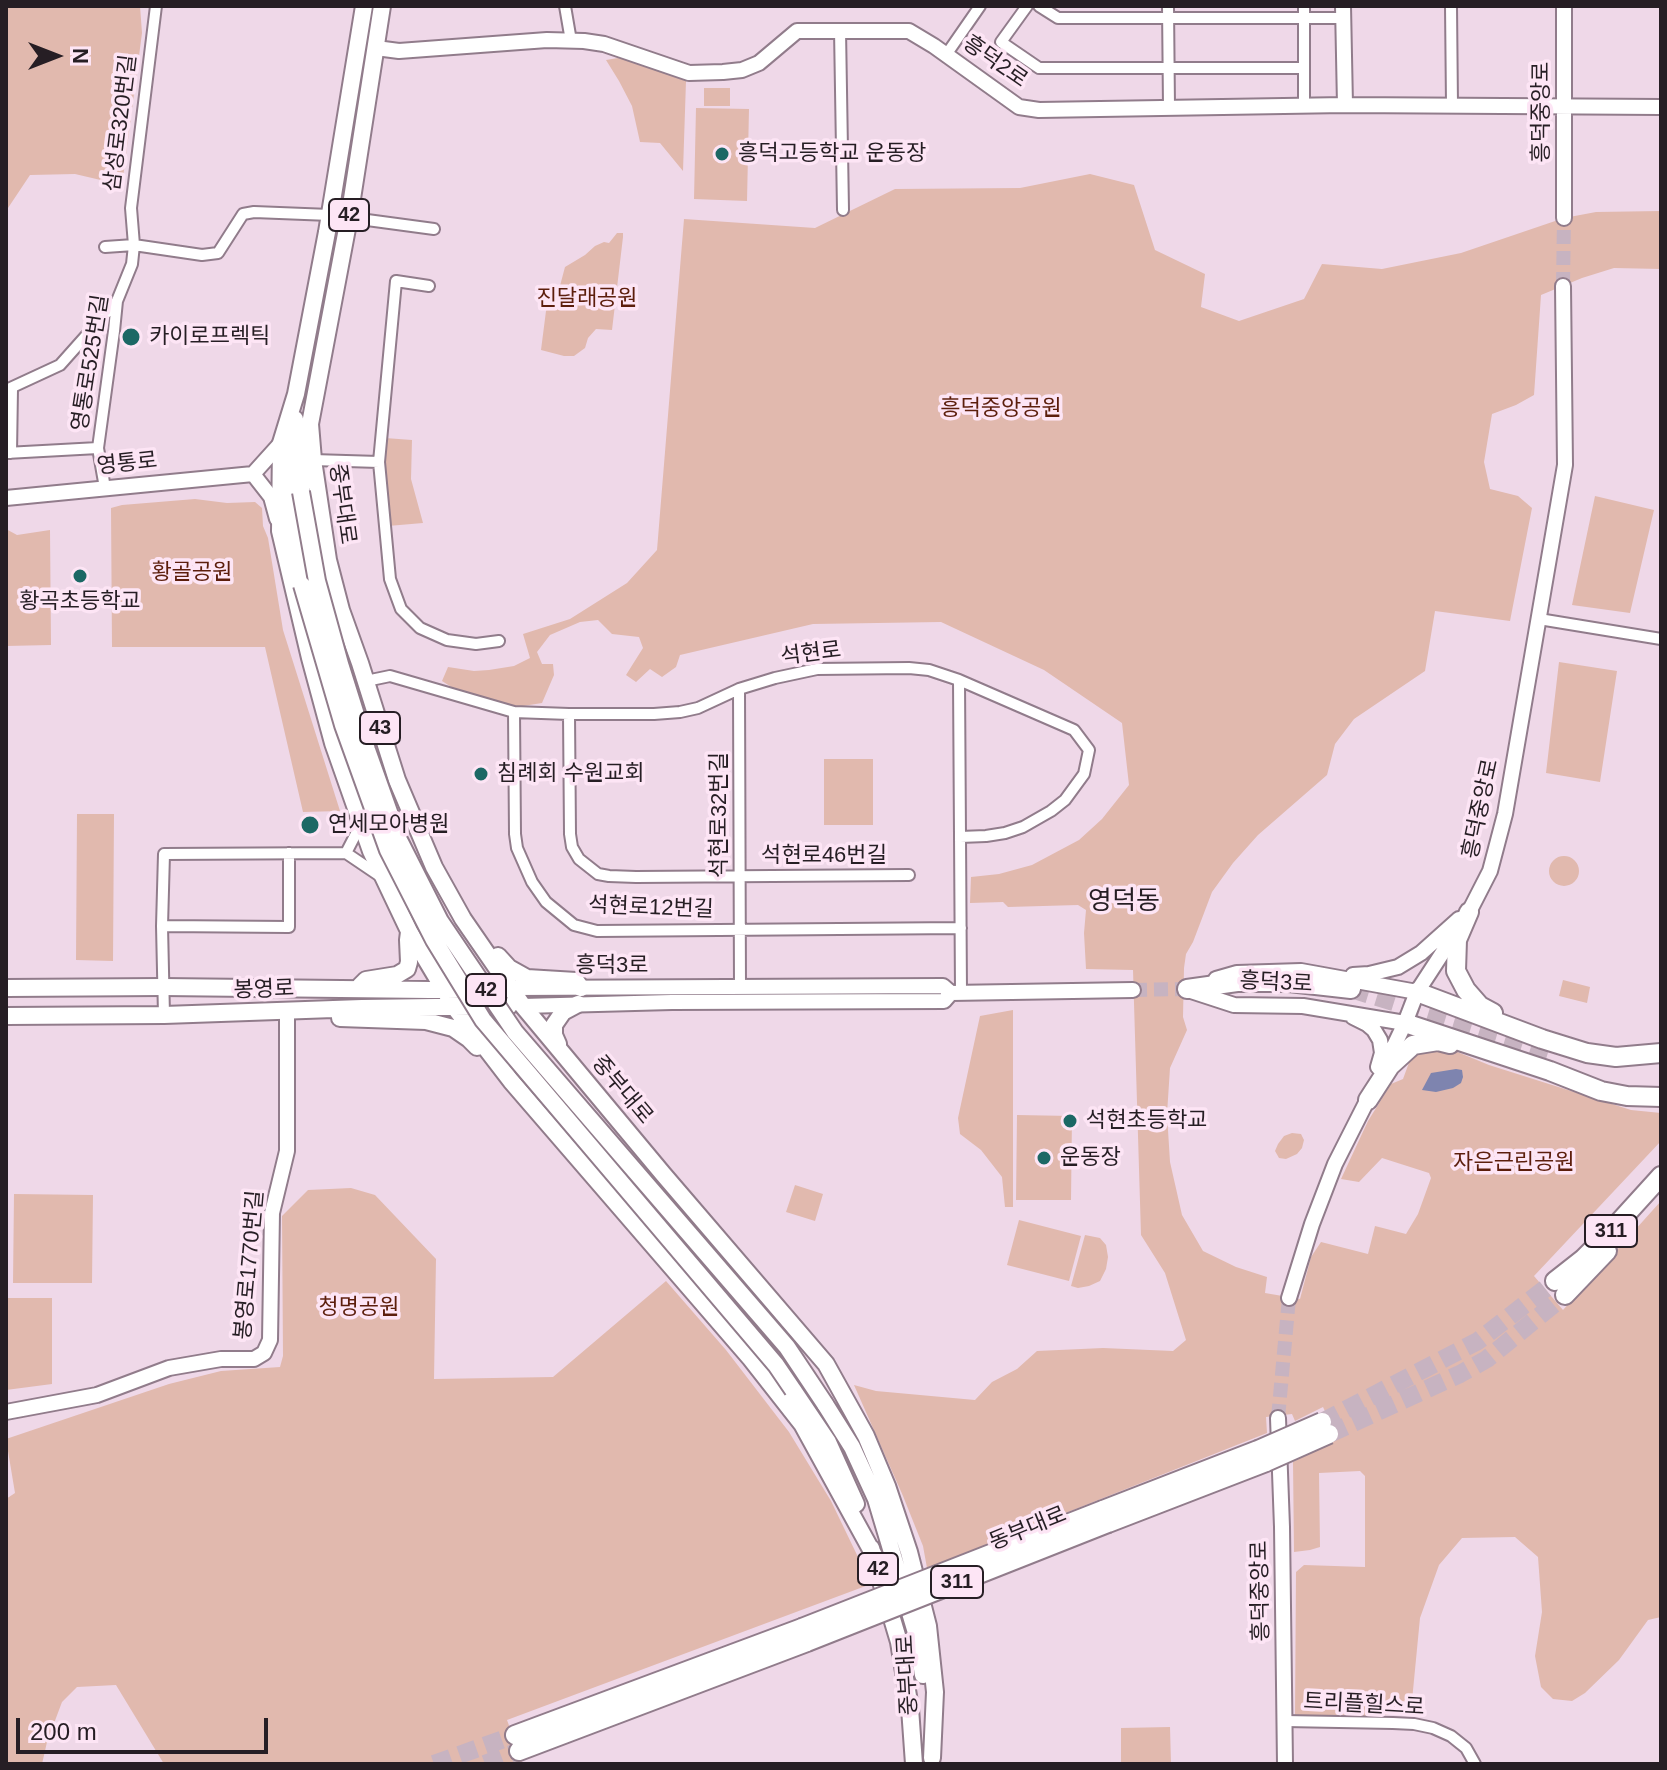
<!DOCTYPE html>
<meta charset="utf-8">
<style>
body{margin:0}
#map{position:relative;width:1667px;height:1770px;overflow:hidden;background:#efd8e8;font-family:Helvetica,sans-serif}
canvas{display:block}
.frame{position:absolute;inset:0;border:8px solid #261e24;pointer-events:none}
.north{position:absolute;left:16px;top:16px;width:80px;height:80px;-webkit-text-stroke:6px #fde5f5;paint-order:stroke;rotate:90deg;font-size:22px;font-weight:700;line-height:32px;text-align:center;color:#261e24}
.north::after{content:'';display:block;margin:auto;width:28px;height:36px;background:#261e24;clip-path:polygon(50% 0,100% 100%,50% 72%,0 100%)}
.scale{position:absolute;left:16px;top:1718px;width:252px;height:36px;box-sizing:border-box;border:4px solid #261e24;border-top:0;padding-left:10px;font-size:24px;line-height:28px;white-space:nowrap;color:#261e24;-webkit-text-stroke:6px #fde5f5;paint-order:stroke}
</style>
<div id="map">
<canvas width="1667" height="1770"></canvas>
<div class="frame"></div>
<div class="north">N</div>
<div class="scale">200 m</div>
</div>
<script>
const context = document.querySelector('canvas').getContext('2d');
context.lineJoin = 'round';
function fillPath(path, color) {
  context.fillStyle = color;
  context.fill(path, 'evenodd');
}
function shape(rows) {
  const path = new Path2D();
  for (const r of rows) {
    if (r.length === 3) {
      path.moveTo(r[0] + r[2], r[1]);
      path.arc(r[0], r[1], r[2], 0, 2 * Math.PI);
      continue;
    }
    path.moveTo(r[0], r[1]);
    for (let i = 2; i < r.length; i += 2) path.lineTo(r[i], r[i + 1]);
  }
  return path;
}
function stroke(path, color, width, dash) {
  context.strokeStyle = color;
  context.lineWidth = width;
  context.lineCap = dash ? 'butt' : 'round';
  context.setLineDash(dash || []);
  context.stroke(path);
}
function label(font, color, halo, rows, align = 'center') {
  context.font = font + ' Helvetica,"Noto Sans KR",sans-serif';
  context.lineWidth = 7;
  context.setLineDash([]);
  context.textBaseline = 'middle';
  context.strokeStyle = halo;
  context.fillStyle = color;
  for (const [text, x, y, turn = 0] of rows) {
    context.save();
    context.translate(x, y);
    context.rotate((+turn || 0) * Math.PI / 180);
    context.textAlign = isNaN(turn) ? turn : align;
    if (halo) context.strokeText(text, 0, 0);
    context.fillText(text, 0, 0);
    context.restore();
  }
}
fillPath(shape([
 [6,6,140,6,142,33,122,185,75,174,30,175,6,211],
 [618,58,631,61,686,81,683,171,660,143,640,142,632,106,619,81,606,60],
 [730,88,730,106,704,106,704,88],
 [696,108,749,109,747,201,694,199],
 [1090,174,1134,185,1155,250,1205,274,1201,307,1239,321,1304,299,1322,264,1382,269,1461,253,1564,218,1596,212,1661,211,1661,269,1614,268,1582,278,1541,295,1534,395,1516,405,1492,414,1484,462,1490,489,1518,496,1532,508,1510,621,1435,611,1425,671,1354,719,1335,744,1327,775,1258,835,1233,863,1212,892,1193,942,1186,954,1184,968,1183,1017,1187,1030,1170,1068,1167,1114,1170,1162,1182,1215,1203,1251,1236,1267,1267,1277,1265,1293,1300,1299,1311,1257,1321,1242,1368,1254,1375,1226,1406,1234,1418,1214,1431,1178,1429,1173,1382,1158,1359,1182,1341,1179,1368,1121,1391,1084,1403,1079,1414,1049,1438,1044,1489,1065,1631,1110,1661,1113,1661,1141,1534,1276,1563,1310,1661,1201,1661,1617,1648,1620,1619,1660,1585,1693,1572,1701,1553,1699,1541,1687,1535,1656,1542,1612,1538,1557,1515,1537,1462,1538,1439,1565,1420,1618,1411,1711,1377,1716,1295,1715,1296,1572,1304,1565,1365,1567,1365,1476,1360,1471,1319,1473,1320,1547,1310,1550,1294,1552,1293,1462,1338,1439,1323,1407,1295,1421,1292,1414,1266,1417,1267,1433,927,1568,923,1546,903,1496,854,1385,876,1391,975,1400,992,1382,1017,1369,1037,1351,1103,1348,1173,1351,1186,1340,1165,1273,1141,1235,1133,970,1086,969,1084,933,1086,910,1078,905,1008,907,1003,902,970,903,971,877,999,874,1032,865,1079,840,1102,819,1129,785,1122,723,1044,670,941,622,813,624,680,655,676,667,662,677,650,669,636,682,626,675,643,648,639,637,612,634,598,620,580,622,550,635,537,652,542,664,553,664,554,675,542,703,517,707,453,688,442,681,448,667,474,671,489,670,514,666,530,658,523,634,570,619,627,583,657,550,684,219,815,228,895,189,1020,188],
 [617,233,623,233,623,237,612,330,596,329,588,338,585,348,574,356,564,356,541,350,546,311,551,298,557,297,565,267,585,255,595,246,604,242,609,243],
 [385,438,412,440,411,479,423,523,388,526,382,462],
 [1595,496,1654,510,1630,613,1572,605],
 [195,499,227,503,255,502,262,508,263,526,268,538,283,630,340,811,303,812,265,647,112,647,111,508,122,505],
 [6,529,17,535,50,530,51,645,6,646],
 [1559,662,1617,671,1600,782,1546,773],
 [824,759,873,759,873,825,824,825],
 [77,814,114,814,113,961,76,960],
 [1564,871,15],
 [1563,980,1590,987,1587,1003,1559,996],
 [1013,1010,1013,1207,1005,1207,1002,1177,981,1150,960,1134,958,1118,980,1016],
 [1017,1115,1072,1116,1071,1200,1016,1200],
 [1292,1133,1301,1134,1304,1140,1302,1148,1297,1154,1286,1159,1279,1158,1275,1151,1278,1144,1284,1136],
 [795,1185,823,1194,815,1221,786,1212],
 [351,1188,375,1195,436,1259,434,1379,553,1377,666,1281,726,1350,789,1432,831,1501,871,1584,507,1720,523,1764,164,1764,116,1685,77,1687,62,1702,47,1742,42,1764,6,1764,6,1499,15,1493,6,1439,169,1384,221,1371,280,1367,283,1356,282,1216,308,1190],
 [14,1194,93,1195,92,1283,13,1283],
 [1019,1220,1081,1236,1069,1281,1007,1265],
 [1085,1235,1100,1238,1106,1245,1108,1257,1106,1269,1100,1281,1089,1286,1078,1288,1071,1286],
 [6,1298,52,1298,52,1384,6,1390],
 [1170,1727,1171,1764,1121,1764,1121,1728]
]), '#e1b9ae');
fillPath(shape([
 [1456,1069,1462,1070,1463,1077,1461,1083,1453,1088,1436,1092,1422,1090,1431,1073]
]), '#7e84af');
stroke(shape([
 [1563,286,1564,218],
 [1133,990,1187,989],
 [1278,1418,1289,1298]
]), '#c7b3c1', 14, [14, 7]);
stroke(shape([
 [1351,989,1549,1050],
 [1322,1422,1478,1341,1555,1281],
 [1329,1434,1460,1374,1487,1359,1565,1295],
 [434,1764,515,1735],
 [485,1764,519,1751]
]), '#c7b3c1', 18, [18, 9]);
const street = shape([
 [565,6,571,41],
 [1027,6,1001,42,1039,68,1304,68],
 [1039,6,1058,18,1344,18],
 [1168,6,1169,107],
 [1304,6,1304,105],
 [1451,6,1452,105],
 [840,30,843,210],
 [946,55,980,6],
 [105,247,134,245,202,255,218,253,243,214,254,212,330,215,434,229],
 [429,286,396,281,379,462,390,579,401,609,420,628,447,640,476,644,499,641],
 [6,390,60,365,117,301],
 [6,453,98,448],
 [11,453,12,389],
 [313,460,379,462],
 [105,488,98,448,114,331,117,301,132,264,134,245,131,208,156,6],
 [1539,619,1661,639],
 [959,680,1074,730,1089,750,1084,774,1065,800,1051,811,1023,827,1005,833,986,836,960,837],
 [366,681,390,676,514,712,569,714,654,714,680,712,698,708,739,689,775,678,817,669,909,668,929,670,959,680,961,992],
 [739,689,740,988],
 [514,712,515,834,517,848,532,882,546,902,574,925,597,931,961,928],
 [569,714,570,834,572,847,579,859,598,874,609,876,636,877,909,875],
 [346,853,380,876],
 [346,853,361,824],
 [162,926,289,927,289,853],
 [164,1015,162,926,164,854,346,853],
 [1285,1721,1393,1723,1414,1724,1433,1728,1451,1736,1466,1748,1475,1764]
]);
const secondary = shape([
 [1343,6,1345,105],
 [376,48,399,51,547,40,584,41,604,44,689,73,723,72,742,70,759,63,797,31,909,31,934,46,1019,107,1039,110,1345,105,1661,107],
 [1564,218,1564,6],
 [253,474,271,497,277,519],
 [6,498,253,474,281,443],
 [1353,975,1369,974,1398,967,1421,953,1459,919],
 [1216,979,1237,973,1301,971,1417,992],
 [511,988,943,986,951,993,1133,990],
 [1188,990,1234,1005,1303,1006,1405,1023],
 [523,1006,672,1002,944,1001,951,993],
 [1353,1017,1367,1024,1374,1030,1380,1040,1382,1053,1378,1067],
 [1383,1069,1405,1023,1417,992,1469,912,1490,871,1505,814,1565,465,1563,286],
 [1289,1298,1312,1224,1335,1164,1372,1091],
 [6,1412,97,1395,169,1368,221,1359,254,1359,264,1353,270,1340,272,1213,287,1151,287,1011],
 [1278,1418,1282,1527,1285,1764]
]);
const primary = shape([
 [364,6,327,232,296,394,281,443,280,531,310,658,333,743,371,851,409,931,455,1008,511,1081,751,1359,802,1424,875,1557],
 [295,419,291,493,302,583],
 [310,424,313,460,328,560,341,610,360,663,397,780,434,867,463,919,523,1006,663,1174,826,1364,866,1436,887,1486,909,1552,928,1626,935,1692,932,1758],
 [301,492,301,458,310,424,349,218,382,6],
 [498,956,509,968,527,978,576,981,581,988],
 [360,986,366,980,397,975,407,969,409,962,408,940,409,932],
 [6,988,163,987,430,990,496,989],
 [6,1016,164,1015,362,1008,509,1006],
 [340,1018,426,1021,453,1028,469,1039,477,1047],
 [558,1044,554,1035,554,1025,563,1012,578,1004],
 [793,1390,828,1442,856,1504],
 [825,1404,852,1447,876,1499,917,1636,923,1675],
 [871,1548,899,1642,910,1708,914,1764]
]);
const highway = shape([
 [1469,912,1457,940,1456,971,1466,990,1480,1006,1493,1013],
 [1187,989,1237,982,1289,982,1351,989],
 [1417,992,1542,1039,1587,1053,1616,1057,1661,1053],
 [1405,1023,1550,1071,1601,1091,1627,1096,1661,1097],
 [1368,1100,1390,1066,1413,1045,1438,1041,1450,1044],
 [1555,1281,1583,1259,1611,1231,1661,1176],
 [1565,1295,1607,1251],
 [1103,1510,1258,1450],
 [1108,1523,1266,1462],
 [515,1735,802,1628],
 [519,1751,807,1642]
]);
stroke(street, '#917c8b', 14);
stroke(secondary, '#917c8b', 18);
stroke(primary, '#917c8b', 20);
stroke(highway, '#917c8b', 22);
stroke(street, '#fff', 10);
stroke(secondary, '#fff', 14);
stroke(primary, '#fff', 16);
stroke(highway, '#fff', 18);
const primaryBridge = shape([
 [301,492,317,581,340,664,367,750,399,840,440,921,515,1032,787,1347,825,1404],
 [302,585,343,725,388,850,434,940,483,1020,776,1365,793,1390]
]);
const highwayBridge = shape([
 [1258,1450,1322,1422],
 [1266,1462,1329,1434],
 [802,1628,1103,1510],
 [807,1642,1108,1523]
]);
stroke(primaryBridge, '#917c8b', 20, []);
stroke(highwayBridge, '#917c8b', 22, []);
stroke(primaryBridge, '#fff', 16);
stroke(highwayBridge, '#fff', 18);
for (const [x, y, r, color] of [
 [722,154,8,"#1c6865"],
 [131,337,10,"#1c6865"],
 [80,576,8,"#1c6865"],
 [481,774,8,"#1c6865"],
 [310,825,10,"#1c6865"],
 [1070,1121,8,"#1c6865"],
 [1044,1158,8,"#1c6865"]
]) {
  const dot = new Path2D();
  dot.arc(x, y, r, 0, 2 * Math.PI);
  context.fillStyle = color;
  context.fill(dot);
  stroke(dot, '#fde5f5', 3);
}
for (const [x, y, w] of [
 [349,215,40],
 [380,728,40],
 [486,990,40],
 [1611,1231,52],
 [878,1569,40],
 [957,1582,52]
]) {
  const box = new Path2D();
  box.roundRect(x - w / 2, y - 16, w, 32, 6);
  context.fillStyle = '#fde5f5';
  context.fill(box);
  stroke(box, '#261e24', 2);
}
label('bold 20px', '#261e24', null, [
 ["42",349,215],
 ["43",380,728],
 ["42",486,990],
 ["311",1611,1231],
 ["42",878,1569],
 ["311",957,1582]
]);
label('22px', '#261e24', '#fde5f5', [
 ["흥덕2로",995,62,35],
 ["흥덕중앙로",1542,112,-90],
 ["삼성로320번길",121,123,-83],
 ["영통로525번길",91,363,-81],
 ["영통로",127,464,-6],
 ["중부대로",342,504,82],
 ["석현로",811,654,-7],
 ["흥덕중앙로",1481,809,-78],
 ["석현로32번길",720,815,-90],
 ["석현로46번길",824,856],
 ["석현로12번길",651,908,2],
 ["흥덕3로",612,966],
 ["흥덕3로",1276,983,3],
 ["봉영로",264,990,-2],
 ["중부대로",622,1090,50],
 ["봉영로1770번길",250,1265,-85],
 ["동부대로",1028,1529,-22],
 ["흥덕중앙로",1261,1591,-91],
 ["중부대로",908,1675,-93],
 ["트리플힐스로",1364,1705,3]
]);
label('22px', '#261e24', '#fde5f5', [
 ["흥덕고등학교 운동장",738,154],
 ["카이로프렉틱",149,337],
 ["황곡초등학교",80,602,"center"],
 ["침례회 수원교회",497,774],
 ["연세모아병원",328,825],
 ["석현초등학교",1086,1121],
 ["운동장",1060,1158]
], 'left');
label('22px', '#5c1e0c', '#fde5f5', [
 ["진달래공원",587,299],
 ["흥덕중앙공원",1001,409],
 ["황골공원",192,573],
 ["자은근린공원",1514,1163],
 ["청명공원",359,1308]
]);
label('26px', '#261e24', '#fde5f5', [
 ["영덕동",1124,902]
]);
</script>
